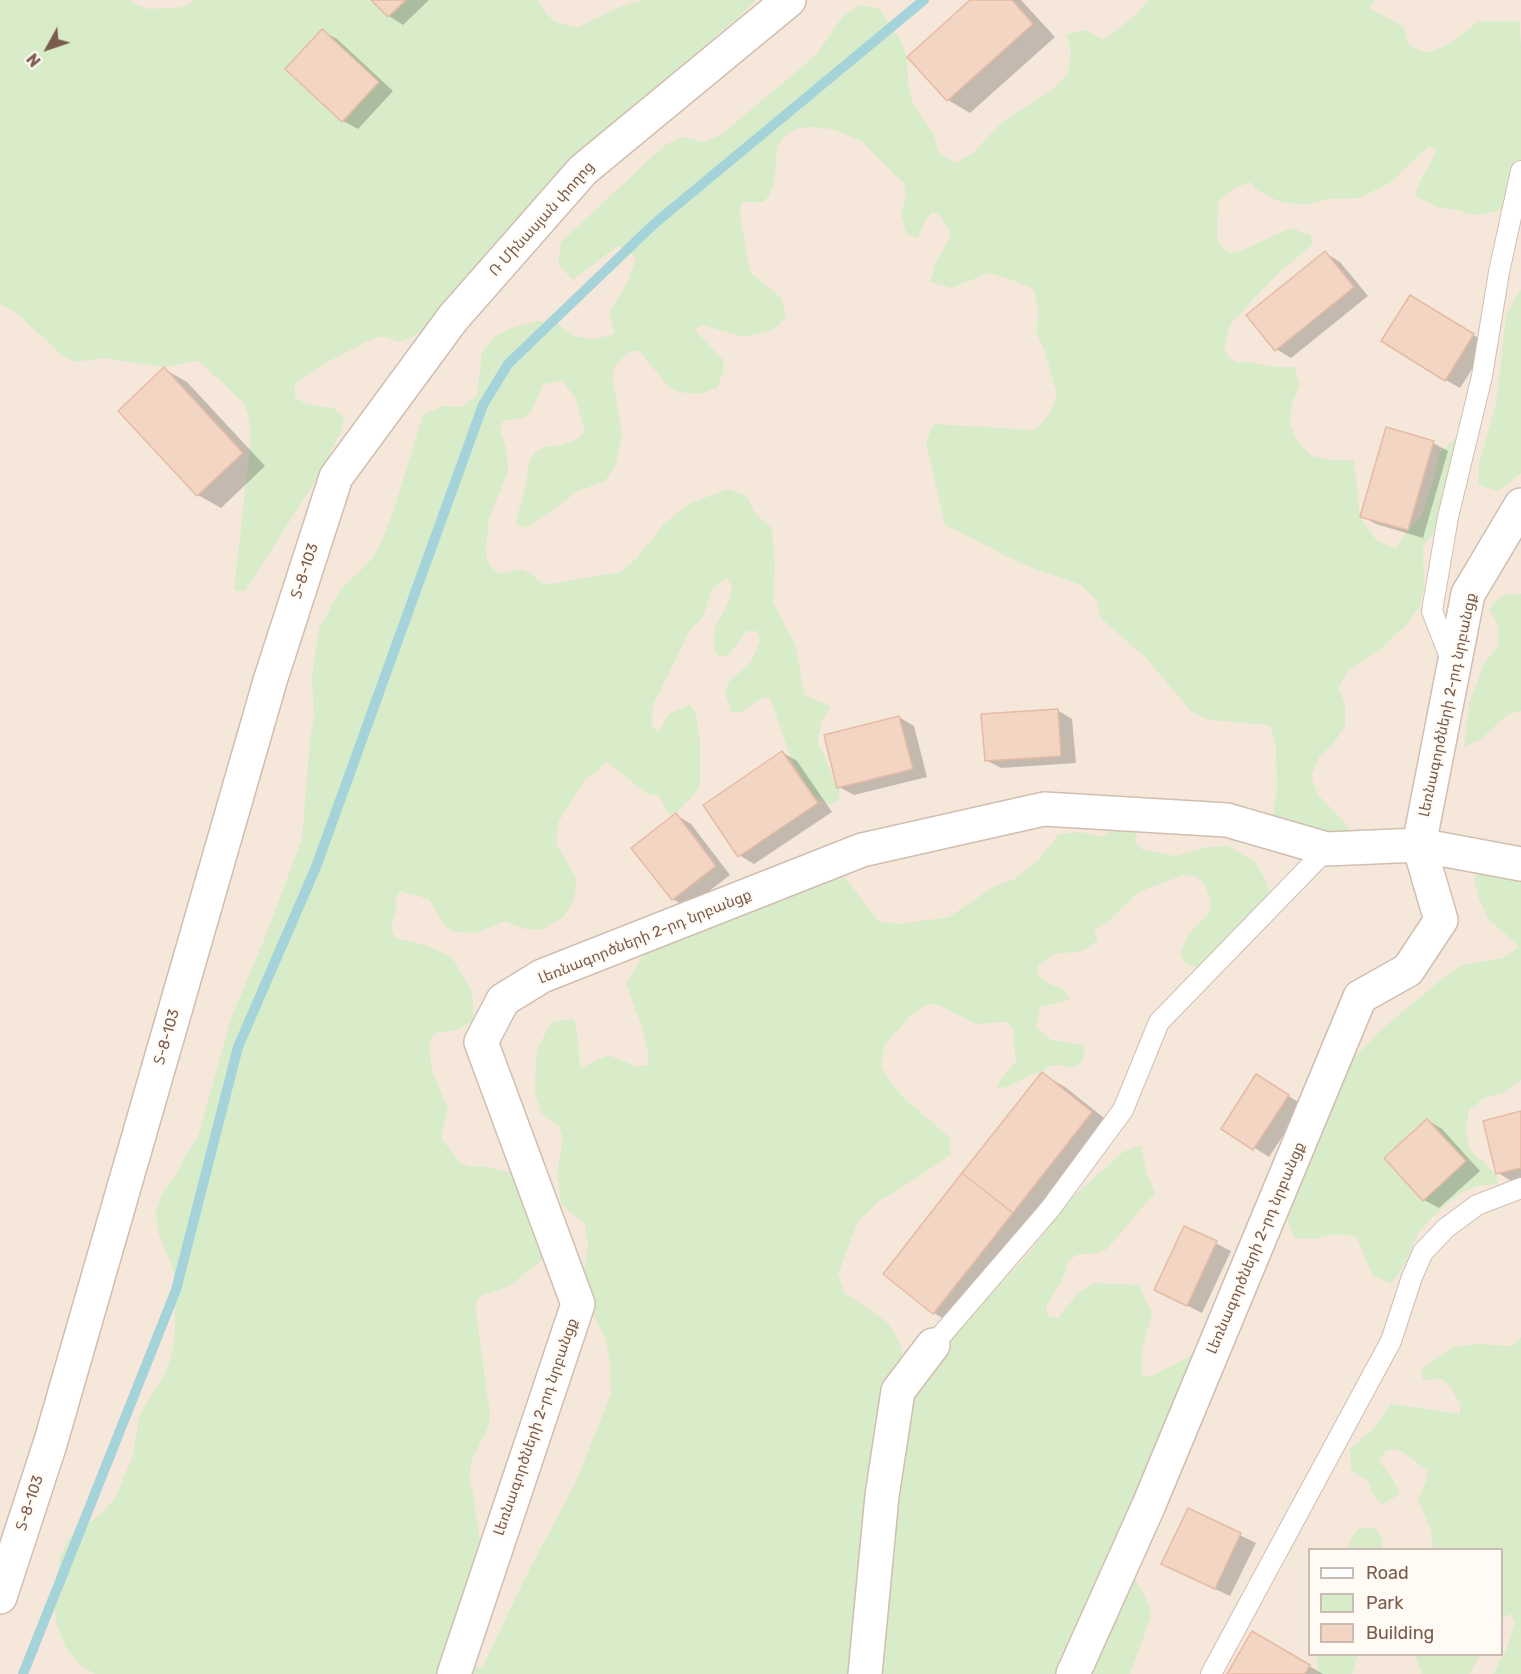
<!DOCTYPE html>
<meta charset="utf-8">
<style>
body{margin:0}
#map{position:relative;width:1521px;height:1674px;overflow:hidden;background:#fdf6ec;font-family:Rubik,sans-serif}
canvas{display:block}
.legend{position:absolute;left:1308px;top:1548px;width:195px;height:108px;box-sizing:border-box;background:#fffaf3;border:2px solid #cabbb1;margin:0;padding:8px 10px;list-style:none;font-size:18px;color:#7a5c4d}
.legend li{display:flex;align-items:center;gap:12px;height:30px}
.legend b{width:30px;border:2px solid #cabbb1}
.north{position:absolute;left:18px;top:18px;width:60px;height:60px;-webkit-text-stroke:4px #fffaf3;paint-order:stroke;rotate:230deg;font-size:16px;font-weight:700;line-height:24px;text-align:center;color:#7a5c4d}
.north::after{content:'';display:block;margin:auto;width:21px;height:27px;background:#7a5c4d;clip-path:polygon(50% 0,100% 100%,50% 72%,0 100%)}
</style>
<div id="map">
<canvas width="1521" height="1674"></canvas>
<ul class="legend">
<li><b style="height:8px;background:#fff"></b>Road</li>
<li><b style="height:16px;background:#d8ecc9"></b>Park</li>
<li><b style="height:16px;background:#f3d5c3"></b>Building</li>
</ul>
<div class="north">N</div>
</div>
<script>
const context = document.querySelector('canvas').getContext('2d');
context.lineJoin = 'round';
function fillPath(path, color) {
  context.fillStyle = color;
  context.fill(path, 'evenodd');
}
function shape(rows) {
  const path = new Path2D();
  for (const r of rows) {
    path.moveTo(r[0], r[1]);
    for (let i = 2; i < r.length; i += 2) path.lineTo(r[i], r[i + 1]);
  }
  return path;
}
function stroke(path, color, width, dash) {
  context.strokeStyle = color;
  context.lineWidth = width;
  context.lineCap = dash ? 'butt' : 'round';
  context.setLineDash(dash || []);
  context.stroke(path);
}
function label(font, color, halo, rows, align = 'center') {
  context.font = font + ' Rubik,"Noto Sans Armenian",sans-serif';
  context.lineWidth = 4.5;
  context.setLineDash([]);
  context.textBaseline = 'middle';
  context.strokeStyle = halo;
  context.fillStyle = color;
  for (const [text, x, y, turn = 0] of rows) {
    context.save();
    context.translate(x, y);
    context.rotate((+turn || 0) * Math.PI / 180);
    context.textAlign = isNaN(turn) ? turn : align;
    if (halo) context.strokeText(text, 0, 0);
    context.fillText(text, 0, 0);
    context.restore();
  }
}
fillPath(shape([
 [0,0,1521,0,1521,1674,0,1674],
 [1310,1550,1502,1550,1502,1654,1310,1654]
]), '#f5e8da');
fillPath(shape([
 [0,0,130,0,137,5,149,9,185,7,194,0,538,0,546,14,556,22,577,28,620,7,643,0,756,0,738,18,718,34,584,185,418,333,408,339,398,342,387,337,376,337,325,363,295,384,295,398,307,404,335,409,344,417,342,430,316,480,245,591,234,591,251,437,248,413,242,401,199,361,164,367,103,358,76,362,65,358,19,315,0,304],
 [1149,0,1375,0,1369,8,1404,27,1409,46,1428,53,1447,45,1479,21,1519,21,1521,44,1521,212,1507,206,1498,211,1478,215,1467,214,1458,210,1437,207,1415,196,1418,186,1437,149,1428,147,1390,183,1359,198,1328,199,1309,204,1287,203,1276,200,1257,190,1251,182,1234,188,1218,202,1217,239,1221,247,1231,253,1242,250,1291,228,1310,235,1313,244,1276,275,1234,320,1229,328,1224,348,1229,357,1238,363,1249,362,1273,367,1294,367,1300,385,1292,404,1290,424,1298,443,1312,456,1332,460,1354,460,1360,517,1377,541,1396,548,1408,530,1421,517,1435,475,1439,453,1454,440,1460,459,1448,517,1423,546,1424,586,1420,606,1408,623,1381,649,1348,670,1339,688,1345,706,1345,726,1333,744,1319,757,1311,776,1317,794,1346,824,1357,841,1360,860,1341,866,1327,849,1270,831,1277,790,1276,747,1270,725,1208,720,1190,710,1147,659,1101,618,1096,599,1081,585,1022,564,945,525,926,443,933,424,1035,430,1050,414,1057,394,1045,352,1036,332,1039,311,1034,290,1015,281,989,273,951,288,930,282,936,262,951,235,941,216,933,212,926,219,918,238,907,235,901,215,906,194,904,183,860,140,831,129,810,127,800,128,791,131,783,138,777,147,775,178,769,196,763,202,743,202,739,210,750,272,781,298,786,317,774,329,745,337,702,325,695,330,723,360,724,370,717,388,699,394,678,392,669,387,639,351,629,351,615,366,612,375,622,435,616,464,605,481,578,491,533,524,525,528,515,523,524,494,530,459,536,452,547,446,557,446,578,439,585,432,576,400,563,381,543,384,531,412,523,418,503,421,500,430,507,451,508,471,489,518,486,549,487,560,492,568,500,574,519,569,529,573,545,585,620,572,636,559,664,524,690,503,729,489,747,496,755,514,771,527,775,562,773,602,796,646,804,695,831,706,821,722,818,742,837,787,840,790,839,800,830,805,812,795,791,759,770,697,759,699,742,712,731,712,725,692,729,682,751,662,760,641,757,631,747,631,728,655,718,657,714,648,715,627,730,599,732,587,727,578,712,589,703,617,689,632,653,705,652,726,659,732,669,714,690,705,696,713,700,741,700,785,695,794,676,813,668,813,659,795,649,795,607,762,584,781,558,823,556,844,577,879,574,899,564,916,545,928,536,930,525,929,505,921,476,933,453,932,445,925,428,899,400,891,395,900,397,909,391,928,395,938,425,945,452,957,472,992,474,1020,457,1030,435,1033,429,1041,432,1071,448,1109,441,1138,460,1163,470,1167,480,1166,509,1172,533,1188,551,1253,509,1286,480,1296,475,1304,490,1415,489,1425,471,1462,470,1482,473,1492,480,1541,473,1570,473,1666,482,1668,525,1578,575,1484,611,1394,610,1361,605,1338,581,1288,588,1246,585,1224,561,1204,557,1173,563,1138,559,1127,541,1113,535,1093,536,1058,538,1048,547,1030,554,1021,574,1019,578,1039,580,1068,609,1055,637,1067,648,1065,649,1054,641,1024,626,984,643,956,660,943,840,874,847,880,879,922,899,924,949,917,995,886,1015,879,1040,858,1059,834,1080,832,1101,837,1109,832,1111,811,1138,816,1136,844,1143,850,1175,856,1207,847,1228,846,1255,862,1266,880,1269,890,1262,908,1205,965,1195,967,1185,963,1180,954,1188,935,1209,913,1211,902,1204,883,1195,876,1184,875,1139,892,1111,919,1094,930,1098,940,1083,951,1054,954,1038,966,1038,975,1045,982,1065,990,1069,1000,1040,1007,1036,1027,1051,1040,1083,1045,1085,1056,1080,1064,1070,1068,1060,1065,1049,1066,1042,1072,1033,1074,1007,1087,997,1088,1001,1078,1016,1062,1013,1030,1007,1022,976,1024,937,1004,927,1005,910,1016,884,1046,881,1065,891,1083,905,1099,949,1137,951,1155,892,1194,881,1199,858,1221,838,1274,845,1294,854,1299,888,1323,899,1341,904,1361,948,1333,996,1289,1025,1258,1072,1198,1123,1152,1141,1145,1147,1174,1155,1193,1107,1249,1098,1253,1076,1255,1068,1262,1066,1272,1046,1307,1048,1316,1058,1318,1078,1293,1095,1283,1138,1285,1152,1313,1141,1354,1142,1375,1151,1376,1199,1352,1129,1567,1149,1605,1151,1616,1130,1674,95,1674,79,1664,66,1648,57,1626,54,1605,60,1558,68,1539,102,1513,115,1498,132,1458,140,1414,163,1377,171,1358,175,1336,174,1271,158,1232,156,1212,162,1193,175,1177,185,1156,198,1137,231,1018,264,940,302,839,310,740,314,718,312,675,319,629,341,589,371,560,382,541,394,509,423,415,442,406,462,407,477,395,482,352,495,336,514,327,538,321,558,324,574,336,594,339,615,334,609,313,629,279,636,258,619,245,573,280,558,264,561,242,665,145,684,137,704,142,722,134,816,55,843,16,860,5,879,8,900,39,907,57,908,83,913,103,934,136,939,153,955,163,973,153,1001,123,1052,90,1068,74,1071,53,1067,34,1086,30,1104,40,1136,15],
 [1521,289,1521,473,1498,491,1478,485,1479,464,1496,403,1506,316],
 [1521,594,1521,711,1508,714,1481,739,1464,747,1469,704,1485,662,1498,647,1499,626,1489,609,1502,595],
 [1487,863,1521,867,1521,1080,1503,1093,1484,1098,1469,1110,1466,1130,1469,1149,1496,1174,1498,1184,1478,1186,1460,1193,1432,1217,1419,1232,1403,1267,1391,1284,1373,1276,1356,1236,1334,1234,1315,1239,1294,1238,1288,1220,1294,1200,1296,1179,1332,1080,1380,1031,1444,977,1463,965,1503,958,1520,947,1489,920,1479,899,1474,878],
 [1521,1337,1521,1674,1493,1674,1506,1651,1515,1622,1510,1613,1502,1620,1502,1550,1433,1549,1431,1530,1418,1500,1426,1481,1428,1471,1403,1452,1393,1449,1385,1452,1379,1461,1391,1476,1400,1494,1383,1504,1375,1498,1368,1481,1351,1470,1350,1449,1373,1429,1391,1404,1460,1414,1460,1404,1450,1386,1442,1379,1423,1380,1421,1369,1454,1347,1477,1344,1511,1346],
 [1368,1527,1377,1530,1381,1537,1383,1549,1347,1549,1352,1537,1359,1529],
 [1316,1655,1316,1654,1358,1655,1352,1674,1319,1674],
 [1415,1655,1415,1654,1480,1655,1469,1674,1422,1674]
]), '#d8ecc9');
fillPath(shape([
 [373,0,429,0,403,25,389,16],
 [972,0,1021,0,1055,37,970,113,948,100],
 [322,31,337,39,393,91,358,129,343,121],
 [1325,253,1340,262,1368,296,1291,358,1276,349],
 [1425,305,1488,344,1460,388,1446,380],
 [164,369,187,382,265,466,221,508,198,495],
 [1433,443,1448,451,1423,538,1376,524,1362,516],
 [1057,710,1072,719,1076,763,1001,768,986,760],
 [899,717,914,726,927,777,854,795,839,787],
 [782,752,797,761,832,812,754,864,739,855],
 [676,815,691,824,730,875,687,908,673,899],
 [1043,1074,1065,1087,1114,1126,956,1326,934,1313],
 [1271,1085,1303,1105,1269,1157,1223,1128],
 [1521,1113,1521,1180,1513,1182,1498,1173],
 [1427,1120,1442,1129,1480,1171,1439,1208,1424,1200],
 [1185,1228,1231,1251,1202,1313,1156,1290],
 [1188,1510,1256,1543,1230,1596,1177,1571],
 [1252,1633,1323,1674,1230,1674]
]), '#0003');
stroke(shape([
 [23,1674,176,1290,238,1047,316,867,483,405,508,364,654,224,924,0]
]), '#a5d3da', 10);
const building = shape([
 [371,0,406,0,388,17,371,0],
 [970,0,1012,0,1033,24,947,101,907,57,970,0],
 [322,29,379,82,342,122,285,69,322,29],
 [1325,251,1354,287,1275,351,1246,315,1325,251],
 [1410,295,1474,334,1445,381,1381,341,1410,295],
 [164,367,243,453,197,496,118,411,164,367],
 [1386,427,1434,441,1408,530,1360,517,1386,427],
 [1058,709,1061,756,985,761,981,714,1058,709],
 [899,716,913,769,837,788,824,735,899,716],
 [782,751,818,803,738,857,703,805,782,751],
 [676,813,716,866,672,900,631,848,676,813],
 [1042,1072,1092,1112,1013,1213,962,1173,1042,1072],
 [1256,1074,1289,1095,1253,1150,1221,1129,1256,1074],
 [1521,1111,1521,1168,1496,1174,1483,1121,1521,1111],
 [1427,1119,1466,1161,1423,1201,1384,1158,1427,1119],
 [962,1173,1013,1213,933,1314,883,1274,962,1173],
 [1184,1226,1217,1241,1187,1306,1154,1290,1184,1226],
 [1188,1508,1241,1533,1215,1589,1161,1564,1188,1508],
 [1252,1631,1310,1665,1305,1674,1227,1674,1252,1631]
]);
fillPath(building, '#f3d5c3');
stroke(building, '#e6bba3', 1.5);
const service = shape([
 [1452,662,1432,611,1448,517,1482,376,1499,272,1521,171],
 [933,1345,1050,1209,1123,1110,1159,1022,1327,849],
 [1211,1674,1391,1341,1412,1277,1423,1252,1446,1228,1477,1205,1521,1188]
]);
const minor = shape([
 [454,1674,578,1304,481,1042,503,1000,542,976,862,850,1044,809,1227,820,1327,849,1419,845,1521,864],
 [865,1674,882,1496,898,1391,933,1345],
 [1073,1674,1148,1507,1360,997,1408,970,1441,920,1419,845,1468,594,1521,505]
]);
const tertiary = shape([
 [0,1597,50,1444,270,681,336,477,453,318,583,170,789,0]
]);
stroke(service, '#d1beb0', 22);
stroke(minor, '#d1beb0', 36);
stroke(tertiary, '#d1beb0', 36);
stroke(service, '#fff', 20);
stroke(minor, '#fff', 33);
stroke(tertiary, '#fff', 33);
label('15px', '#7a5c4d', '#fffaf3', [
 ["Ռ Մինասյան փողոց",542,219,-48],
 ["Տ-8-103",305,571,-72],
 ["Լեռնագործների 2-րդ նրբանցք",1448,705,-78],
 ["Լեռնագործների 2-րդ նրբանցք",645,937,-22],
 ["Տ-8-103",167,1037,-74],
 ["Լեռնագործների 2-րդ նրբանցք",1256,1248,-67],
 ["Լեռնագործների 2-րդ նրբանցք",536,1427,-71],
 ["Տ-8-103",30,1503,-72]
]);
</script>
